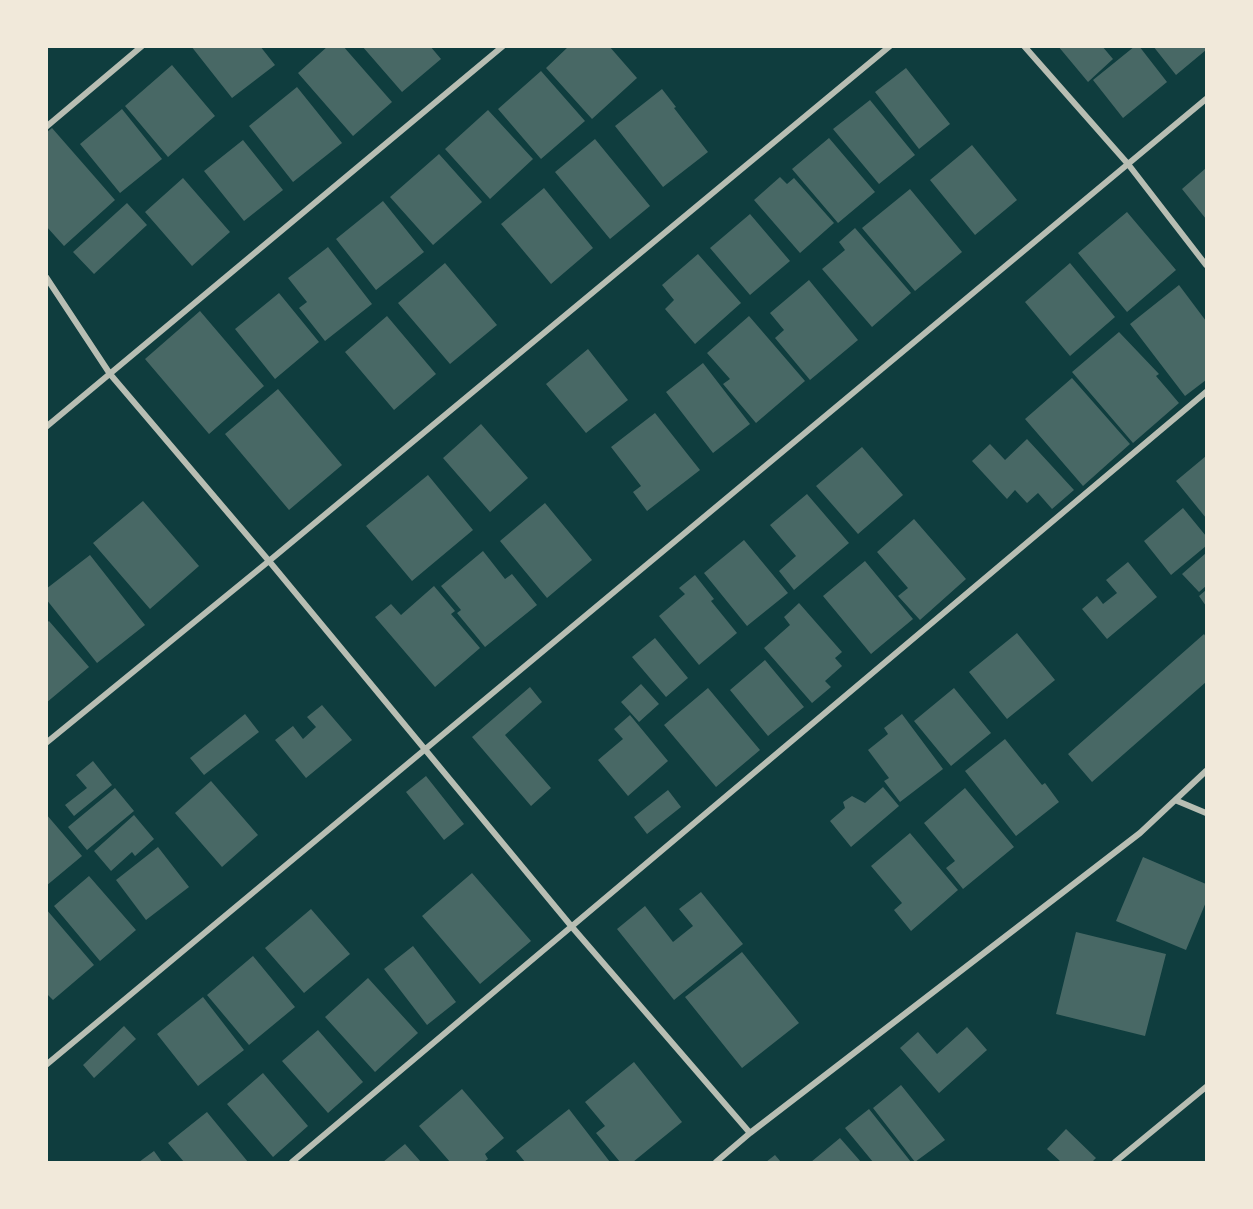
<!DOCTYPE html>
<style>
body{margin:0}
#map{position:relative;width:1253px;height:1209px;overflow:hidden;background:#0f3d3e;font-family:"Roboto Serif",serif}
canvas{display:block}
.frame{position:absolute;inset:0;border:48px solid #f1e9da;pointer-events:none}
</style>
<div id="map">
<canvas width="1253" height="1209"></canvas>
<div class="frame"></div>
</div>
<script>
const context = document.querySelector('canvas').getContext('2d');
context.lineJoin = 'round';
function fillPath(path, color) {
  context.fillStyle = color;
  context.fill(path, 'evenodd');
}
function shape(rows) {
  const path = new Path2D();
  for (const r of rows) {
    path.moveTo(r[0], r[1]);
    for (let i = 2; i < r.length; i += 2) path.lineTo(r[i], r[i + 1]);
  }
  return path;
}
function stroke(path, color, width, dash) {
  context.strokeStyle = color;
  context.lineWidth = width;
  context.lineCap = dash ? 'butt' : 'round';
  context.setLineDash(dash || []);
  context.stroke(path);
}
fillPath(shape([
 [191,46,260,46,275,65,232,98],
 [328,46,343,46,392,102,353,136,298,73],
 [362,46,430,46,441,59,402,92],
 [569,46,609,46,637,78,592,119,546,68],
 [1058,46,1102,46,1113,59,1088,82],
 [1135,46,1139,46,1167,82,1123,118,1093,80],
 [1153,46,1206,46,1206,50,1176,75],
 [172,65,215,116,168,157,125,106],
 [906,68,950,124,919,149,875,92],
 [541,71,585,121,541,159,498,109],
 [297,87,342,143,293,182,249,126],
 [662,89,676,107,674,108,708,152,663,187,615,126],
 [870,100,915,155,879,184,833,129],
 [122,109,162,159,120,193,80,144],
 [488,110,533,159,490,199,445,149],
 [52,128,115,200,64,246,46,226,46,133],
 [829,138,875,192,838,223,792,169],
 [595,139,650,206,610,239,555,172],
 [243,140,283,190,244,221,204,171],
 [972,145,1017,200,975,235,930,180],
 [439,154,482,202,433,245,390,197],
 [1206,168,1206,219,1182,189],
 [780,177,787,184,794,178,834,223,800,253,754,200],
 [183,178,230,232,192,266,145,212],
 [544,188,593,248,551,284,501,224],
 [910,189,962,252,915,291,862,228],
 [383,201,424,252,376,290,336,239],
 [127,203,147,225,94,274,73,252],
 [1127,212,1176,270,1127,312,1078,253],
 [750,214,790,261,750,295,710,248],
 [855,228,911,293,872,327,822,269,845,250,839,242],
 [328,247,372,304,325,341,299,308,307,302,288,278],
 [698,254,741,303,695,344,665,309,674,300,662,285],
 [445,263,497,325,450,364,398,303],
 [1070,263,1115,317,1070,356,1025,302],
 [809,280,858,340,810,380,775,338,784,330,770,313],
 [1179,285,1206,321,1206,380,1185,396,1130,324],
 [279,293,319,342,275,379,235,329],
 [200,311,264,386,209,434,145,359],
 [387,316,436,374,394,410,345,352],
 [749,316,805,381,756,423,723,384,730,379,707,353],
 [1119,332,1159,374,1156,376,1179,403,1133,443,1072,372],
 [588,349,628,400,586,433,546,384],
 [703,363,750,424,713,453,666,392],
 [1072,378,1130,444,1083,486,1025,419],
 [278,389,342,465,289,510,225,434],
 [655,413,700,470,647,511,633,492,641,486,611,447],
 [481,424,528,478,490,512,443,458],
 [1027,439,1074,490,1052,509,1038,493,1027,503,1015,490,1007,499,972,461,990,444,1005,460],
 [862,447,903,495,858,534,816,486],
 [1206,456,1206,518,1176,481],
 [428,475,473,530,412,581,366,526],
 [807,494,849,543,794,590,779,571,796,556,770,525],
 [143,501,199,566,150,609,93,543],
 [545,503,592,560,547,598,500,541],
 [1183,508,1206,536,1206,546,1171,575,1144,541],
 [914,519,966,579,920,620,898,596,908,588,877,552],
 [744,540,788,593,747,626,704,573],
 [483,551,505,579,512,574,537,605,485,647,457,613,461,610,441,586],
 [1206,553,1206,586,1199,592,1182,574],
 [90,555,145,625,97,663,46,599,46,589],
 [865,561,913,619,871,654,823,596],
 [1128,562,1157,597,1107,639,1082,609,1097,596,1103,604,1117,593,1106,580],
 [695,575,714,599,711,601,737,633,699,665,659,616,685,594,679,588],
 [434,586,455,611,451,614,480,648,435,687,375,617,391,604,401,615],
 [1206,590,1206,606,1199,596],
 [799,603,842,652,835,658,842,666,825,681,831,687,812,703,764,648,790,625,784,617],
 [49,621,89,667,46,703,46,623],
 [1017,633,1055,680,1007,719,969,672],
 [1204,634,1206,637,1206,682,1092,782,1068,754],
 [655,638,688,678,666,697,632,657],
 [765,660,804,707,768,736,730,690],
 [641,684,659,704,639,722,621,702],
 [530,687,542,702,505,735,551,788,531,806,472,737],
 [708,688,760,750,716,787,664,725],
 [954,688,991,733,951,766,914,721],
 [322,705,352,740,306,778,275,740,293,726,303,739,316,727,307,717],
 [245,714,259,732,204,775,190,758],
 [902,714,943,769,900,802,884,781,889,778,868,750,888,734,884,728],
 [630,715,668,761,628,796,598,760,623,739,614,729],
 [1005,739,1042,785,1045,783,1059,802,1016,836,965,771],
 [93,761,112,785,74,816,65,805,87,788,76,775],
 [426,776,464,824,444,840,406,792],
 [211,781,258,835,222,867,175,813],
 [883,787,899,806,851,847,830,821,845,808,843,802,852,796,865,803],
 [115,788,134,811,87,850,68,827],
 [965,788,1014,847,963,889,946,868,955,861,924,823],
 [668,790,681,807,647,834,634,817],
 [46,814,82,856,46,886],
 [134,815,154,839,135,856,132,852,111,871,94,851],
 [910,833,958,890,911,931,894,910,902,903,871,866],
 [158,847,189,887,146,920,116,880],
 [1143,857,1206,884,1206,902,1186,950,1116,921],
 [472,873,531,941,480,984,422,916],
 [89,876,136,930,100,961,54,906],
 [701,892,743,944,674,1000,617,929,645,906,673,942,693,926,679,909],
 [46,909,94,965,53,1000,46,993],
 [311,909,350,954,304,993,265,948],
 [1076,932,1166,954,1145,1036,1056,1014],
 [413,946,456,1002,427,1025,384,969],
 [742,952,799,1023,742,1068,685,997],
 [253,956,295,1007,249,1045,207,995],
 [368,978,418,1033,375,1072,325,1017],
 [203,997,244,1050,198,1086,157,1034],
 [124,1026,136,1039,94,1078,83,1065],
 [967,1027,987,1050,939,1093,900,1048,918,1032,937,1054],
 [318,1030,363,1082,328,1113,282,1061],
 [634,1062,682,1122,633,1162,620,1162,596,1133,605,1126,585,1102],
 [263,1073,308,1126,273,1157,227,1104],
 [901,1085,945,1140,915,1162,873,1108],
 [462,1089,504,1138,485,1154,488,1159,484,1162,476,1161,474,1162,450,1162,419,1126],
 [569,1109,610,1162,525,1162,516,1151],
 [869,1109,911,1162,873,1162,845,1128],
 [207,1112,248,1162,184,1162,168,1143],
 [1066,1129,1096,1158,1092,1162,1061,1162,1047,1149],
 [840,1138,861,1162,811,1162],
 [405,1144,421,1162,383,1162],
 [154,1151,162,1162,139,1162],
 [775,1155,781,1162,766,1162]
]), '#486865');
stroke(shape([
 [1024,46,1128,164,1206,265],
 [46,127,142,46],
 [46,277,110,374,269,561,572,927,750,1133],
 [46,427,503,46],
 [46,743,269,561,890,46],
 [1175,800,1206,813],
 [46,1065,1206,99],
 [292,1162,1206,392],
 [716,1162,750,1133,1140,833,1206,771],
 [1115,1162,1206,1087]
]), '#b8beb3', 6);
</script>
